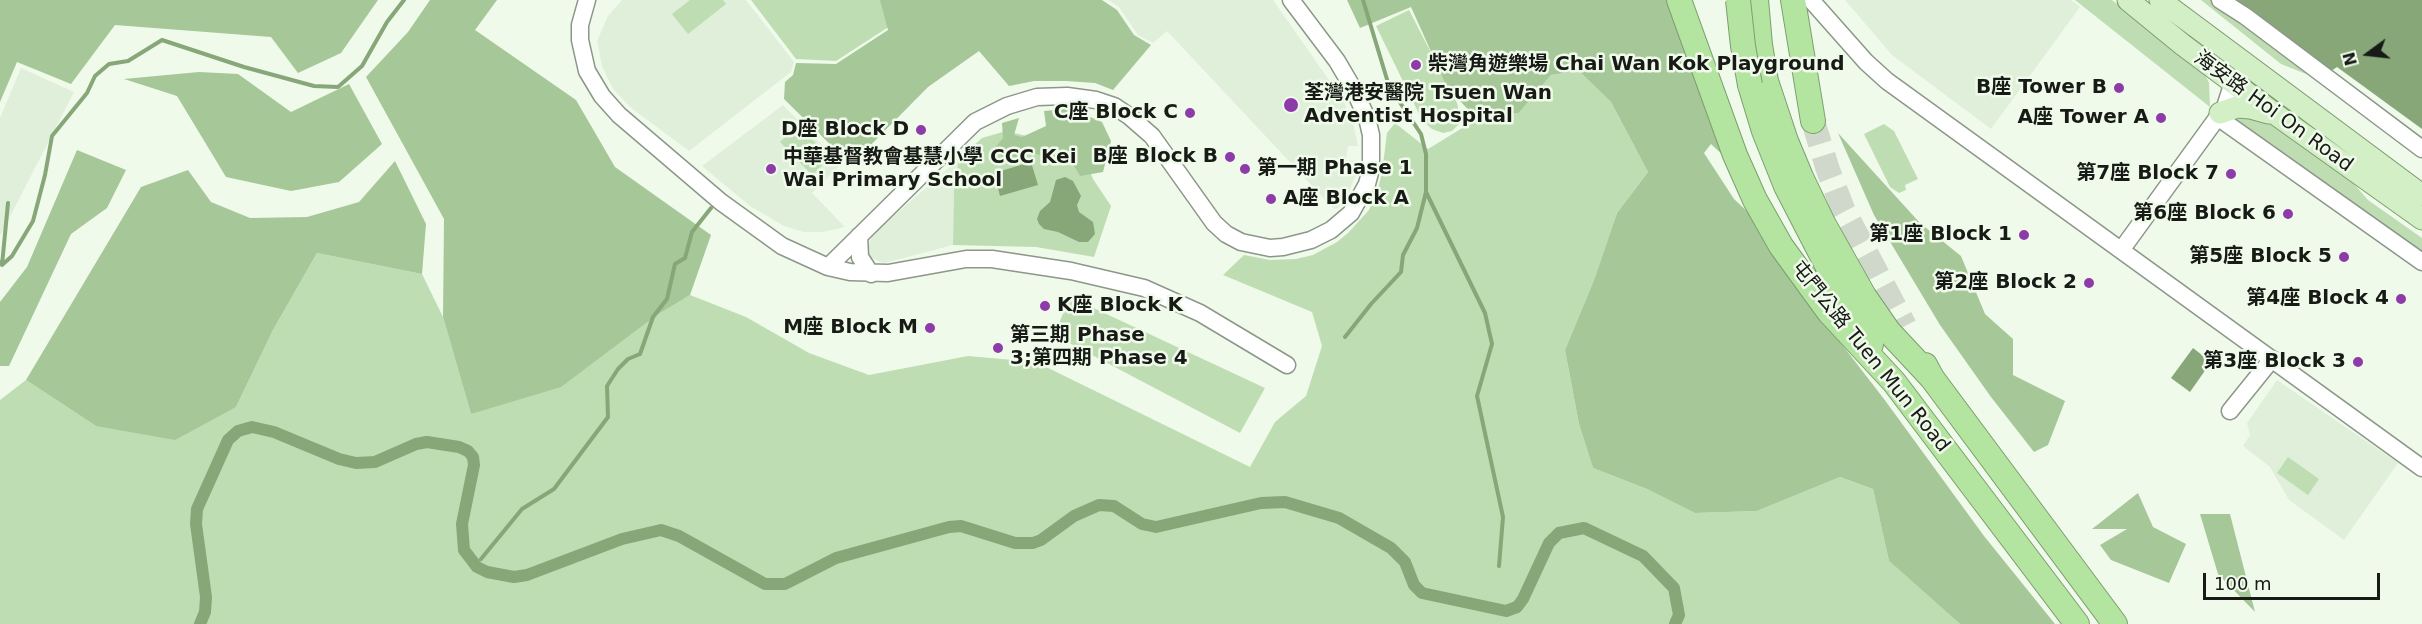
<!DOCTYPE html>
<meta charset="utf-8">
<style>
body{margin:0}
#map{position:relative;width:2422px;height:624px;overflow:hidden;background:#effaeb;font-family:"DejaVu Sans",sans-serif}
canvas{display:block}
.north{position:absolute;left:2338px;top:24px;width:60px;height:60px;-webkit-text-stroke:4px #effaeb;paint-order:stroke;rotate:255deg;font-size:16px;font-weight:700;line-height:24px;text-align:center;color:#171a15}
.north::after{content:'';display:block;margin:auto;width:21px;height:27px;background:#171a15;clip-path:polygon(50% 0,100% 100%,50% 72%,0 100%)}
.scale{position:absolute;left:2203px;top:573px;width:177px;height:27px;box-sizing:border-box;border:3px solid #171a15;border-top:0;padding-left:8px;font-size:18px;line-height:21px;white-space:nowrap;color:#171a15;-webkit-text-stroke:4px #effaeb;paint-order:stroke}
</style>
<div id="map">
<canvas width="2422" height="624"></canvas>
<div class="north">N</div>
<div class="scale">100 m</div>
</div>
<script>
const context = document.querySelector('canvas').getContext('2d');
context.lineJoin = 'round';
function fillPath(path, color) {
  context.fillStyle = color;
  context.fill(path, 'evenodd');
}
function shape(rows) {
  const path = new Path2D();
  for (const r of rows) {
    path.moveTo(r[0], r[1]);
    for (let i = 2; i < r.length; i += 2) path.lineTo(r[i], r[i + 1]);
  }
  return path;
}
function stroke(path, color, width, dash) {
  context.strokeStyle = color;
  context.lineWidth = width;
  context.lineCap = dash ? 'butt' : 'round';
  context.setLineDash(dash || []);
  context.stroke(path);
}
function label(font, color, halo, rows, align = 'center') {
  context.font = font + ' "DejaVu Sans","Noto Sans TC",sans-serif';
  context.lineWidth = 5;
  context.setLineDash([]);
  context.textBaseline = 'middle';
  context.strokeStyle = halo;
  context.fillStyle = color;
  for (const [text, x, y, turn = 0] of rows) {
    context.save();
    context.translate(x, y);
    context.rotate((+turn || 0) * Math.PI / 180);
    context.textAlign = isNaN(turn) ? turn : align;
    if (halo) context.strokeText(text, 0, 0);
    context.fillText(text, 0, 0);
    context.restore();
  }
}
fillPath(shape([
 [622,0,746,0,794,62,791,72,689,151,630,107,613,89,602,66,597,41,608,16],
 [1108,0,1273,0,1343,100,1353,123,1358,146,1348,146,1346,160,1359,161,1357,172,1347,196,1338,208,1335,209,1332,207,1167,31,1153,43,1138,35,1119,7],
 [1845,0,2071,0,2080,7,1991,129,1892,55],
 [21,68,74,92,0,236,0,118],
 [783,105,841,164,812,193,845,227,823,232,804,232,784,226,750,206,702,166],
 [959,159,954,192,953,245,884,263,869,257,865,252,873,234],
 [2277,380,2398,463,2344,540,2289,500,2270,467,2243,446,2250,435,2247,423]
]), '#e0efda');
fillPath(shape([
 [690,0,723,0,726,4,688,34,672,14],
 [751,0,891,0,904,17,836,61,796,59],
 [2075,0,2112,0,2192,62,2205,74,2209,83,2210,107],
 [2201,0,2216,0,2309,69,2306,74,2281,64],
 [1409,10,1457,103,1460,116,1459,124,1452,131,1443,133,1432,129,1422,120,1376,26],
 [1579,71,1611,102,1648,172,1617,213,1594,280,1565,350,1579,424,1593,468,1647,489,1695,513,1757,511,1840,477,1873,489,1889,561,1960,624,0,624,0,400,26,380,96,426,236,407,273,330,317,253,422,274,443,317,471,414,690,295,746,317,809,353,869,375,968,356,1036,362,1250,467,1275,422,1306,396,1322,346,1312,312,1223,275,1244,255,1270,260,1296,259,1313,255,1337,242,1348,233,1369,210,1377,192,1382,173,1387,133,1395,123,1428,149,1477,119,1519,113,1551,75],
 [2258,115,2340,168,2368,200,2422,238,2422,256,2229,117],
 [798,124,830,158,812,175,780,142],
 [1884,124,1894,131,1918,179,1905,185,1906,190,1899,193,1890,187,1864,134],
 [1006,131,1043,140,1085,159,1093,179,1111,206,1094,257,1036,247,953,245,954,188,959,159,982,138],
 [1070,297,1265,388,1240,433,1054,335],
 [2288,457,2319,479,2308,495,2277,473]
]), '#bfddb2');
fillPath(shape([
 [0,0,378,0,341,53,298,73,271,37,115,25,71,84,17,62,0,102],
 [430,0,497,0,475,30,576,100,615,167,711,235,690,295,658,314,561,387,471,414,443,317,444,219,366,77,408,32],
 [880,0,1102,0,1117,10,1134,35,1151,45,1113,90,1095,83,1066,81,1034,81,1009,86,979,51,928,87,851,165,784,99,785,82,793,75,796,63,836,64,888,30],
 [1347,0,1668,0,1728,160,1711,144,1704,153,1734,199,1751,215,1789,276,1884,399,1984,536,2055,624,1960,624,1889,561,1873,489,1840,477,1757,511,1695,513,1647,489,1593,468,1579,424,1565,350,1594,280,1617,213,1648,172,1611,102,1579,71,1551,75,1519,113,1477,119,1447,87,1411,7,1360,28],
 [199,72,238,74,291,112,349,84,382,144,339,182,291,191,226,177,177,96,124,79],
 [1065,109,1081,113,1102,122,1111,141,1103,172,1080,176,1073,164,1033,153,1004,159,995,148,1003,138,1002,123,1019,118,1014,135,1022,137,1046,126,1044,111],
 [1838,133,1920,223,1961,256,1985,314,2013,339,2013,375,2065,401,2048,445,2034,452,1991,397,1940,325,1874,215],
 [77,150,126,170,107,208,71,234,9,366,0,366,0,302,27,267],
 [395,161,426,224,422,274,317,253,273,330,236,407,175,440,96,426,26,380,141,187,188,170,211,202,250,218,307,217,359,202],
 [2138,493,2153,527,2186,544,2169,583,2111,560,2100,545,2127,529,2092,529],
 [2200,514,2230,514,2255,612,2218,574]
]), '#a6c798');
fillPath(shape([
 [2229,0,2422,0,2422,129,2337,67,2328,73],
 [1031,162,1038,185,1000,196,994,173],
 [1065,177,1073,181,1081,196,1077,205,1079,212,1093,222,1095,234,1088,242,1079,242,1058,232,1044,229,1039,224,1037,219,1040,211,1050,202,1056,180],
 [2193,348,2211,362,2190,392,2171,378]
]), '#87a779');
stroke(shape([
 [1426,192,1485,313,1492,344,1477,396,1503,517,1499,566],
 [0,262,2,265,12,256,33,221,45,175,52,136,87,93,95,76,109,64,128,61,162,40,244,67,314,86,338,87,362,66,387,22,404,0],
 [2,265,8,203],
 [1345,337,1371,304,1401,272,1403,255,1417,228,1426,192,1426,154,1421,134,1389,86,1363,0],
 [481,559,522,509,554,489,608,417,607,386,618,369,628,359,640,354,653,317,667,299,675,264,685,258,692,232,711,208]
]), '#87a779', 4);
stroke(shape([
 [200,624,205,612,206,597,196,524,197,509,228,440,238,431,252,427,274,432,339,459,356,463,375,462,416,444,427,442,459,447,468,451,473,457,474,465,462,524,464,550,477,567,487,572,514,577,527,575,622,539,661,530,679,536,765,584,785,584,836,558,949,527,961,526,1015,543,1033,543,1041,540,1074,516,1099,505,1114,506,1142,524,1156,527,1261,503,1285,502,1339,518,1391,548,1405,562,1414,585,1422,593,1506,611,1517,607,1523,599,1549,543,1559,533,1584,528,1643,556,1674,588,1679,615,1675,624]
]), '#87a779', 12);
stroke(shape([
 [1813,121,1828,170,1843,209,1905,326]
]), '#cfd8cb', 24, [24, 12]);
const minor = shape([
 [587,0,580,25,580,40,587,71,602,96,619,115,721,202,782,246,828,267,850,272,888,273,966,259,992,259,1071,271,1144,288,1200,313,1287,365],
 [1811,0,1866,62,1887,81,2422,468],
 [2220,0,2245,16,2422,149],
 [2223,121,2422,262],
 [859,236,860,257,871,274],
 [2122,249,2225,107,2233,82],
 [828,267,975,122,1007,106,1037,97,1067,96,1096,100,1114,106,1129,116,1152,136,1214,223,1226,234,1241,242,1270,248,1283,247,1311,240,1331,230,1351,213,1367,184,1371,169,1371,135,1367,118,1354,90,1337,61,1291,0],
 [2230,411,2272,359]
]);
const major = shape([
 [2128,0,2183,45,2275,114,2422,219],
 [2160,0,2422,195],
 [2220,113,2237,107,2250,108,2268,113]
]);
const highway = shape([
 [1679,0,1735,155,1755,200,1781,246,1829,312,1894,382,2077,624],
 [1756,0,1760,45,1766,81,1786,141,1801,177,1823,223,1864,296,1889,332,1932,378],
 [1793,0,1813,121],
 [1750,85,1764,131,1786,186,1833,277,1871,344],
 [1925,365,1932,378,2115,624]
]);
stroke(minor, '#8d9789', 19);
stroke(major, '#7d9e6f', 23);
stroke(highway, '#7d9e6f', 26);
stroke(minor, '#fff', 16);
stroke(major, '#d2efc6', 21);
stroke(highway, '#b4e5a0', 24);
const highwayBridge = shape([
 [1738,0,1743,46,1750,85]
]);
stroke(highwayBridge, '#7d9e6f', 26, []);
stroke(highwayBridge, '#b4e5a0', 24);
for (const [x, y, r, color] of [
 [1416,65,6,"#8e3baa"],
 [2119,88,6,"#8e3baa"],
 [1291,105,8,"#8e3baa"],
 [1190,113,6,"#8e3baa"],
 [2161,118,6,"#8e3baa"],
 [921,130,6,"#8e3baa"],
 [1230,157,6,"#8e3baa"],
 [771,169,6,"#8e3baa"],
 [1245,169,6,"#8e3baa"],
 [2231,174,6,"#8e3baa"],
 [1271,199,6,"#8e3baa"],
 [2288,214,6,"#8e3baa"],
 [2024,235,6,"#8e3baa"],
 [2344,257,6,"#8e3baa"],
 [2089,283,6,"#8e3baa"],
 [2401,299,6,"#8e3baa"],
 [1045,306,6,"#8e3baa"],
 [930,328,6,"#8e3baa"],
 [998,348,6,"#8e3baa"],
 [2358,362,6,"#8e3baa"]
]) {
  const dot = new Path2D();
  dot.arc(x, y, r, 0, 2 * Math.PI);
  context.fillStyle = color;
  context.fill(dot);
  stroke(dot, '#effaeb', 2);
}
label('bold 20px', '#171a15', '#effaeb', [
 ["柴灣角遊樂場 Chai Wan Kok Playground",1428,65,"left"],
 ["B座 Tower B",2107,88],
 ["荃灣港安醫院 Tsuen Wan",1304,94,"left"],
 ["Adventist Hospital",1304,117,"left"],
 ["C座 Block C",1178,113],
 ["A座 Tower A",2149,118],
 ["D座 Block D",909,130],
 ["B座 Block B",1218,157],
 ["中華基督教會基慧小學 CCC Kei",783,158,"left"],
 ["Wai Primary School",783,181,"left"],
 ["第一期 Phase 1",1257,169,"left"],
 ["第7座 Block 7",2219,174],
 ["A座 Block A",1283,199,"left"],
 ["第6座 Block 6",2276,214],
 ["第1座 Block 1",2012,235],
 ["第5座 Block 5",2332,257],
 ["第2座 Block 2",2077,283],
 ["第4座 Block 4",2389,299],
 ["K座 Block K",1057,306,"left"],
 ["M座 Block M",918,328],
 ["第三期 Phase",1010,336,"left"],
 ["3;第四期 Phase 4",1010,359,"left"],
 ["第3座 Block 3",2346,362]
], 'right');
label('20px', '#171a15', '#effaeb', [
 ["海安路 Hoi On Road",2273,112,36],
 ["屯門公路 Tuen Mun Road",1870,357,51]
]);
</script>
